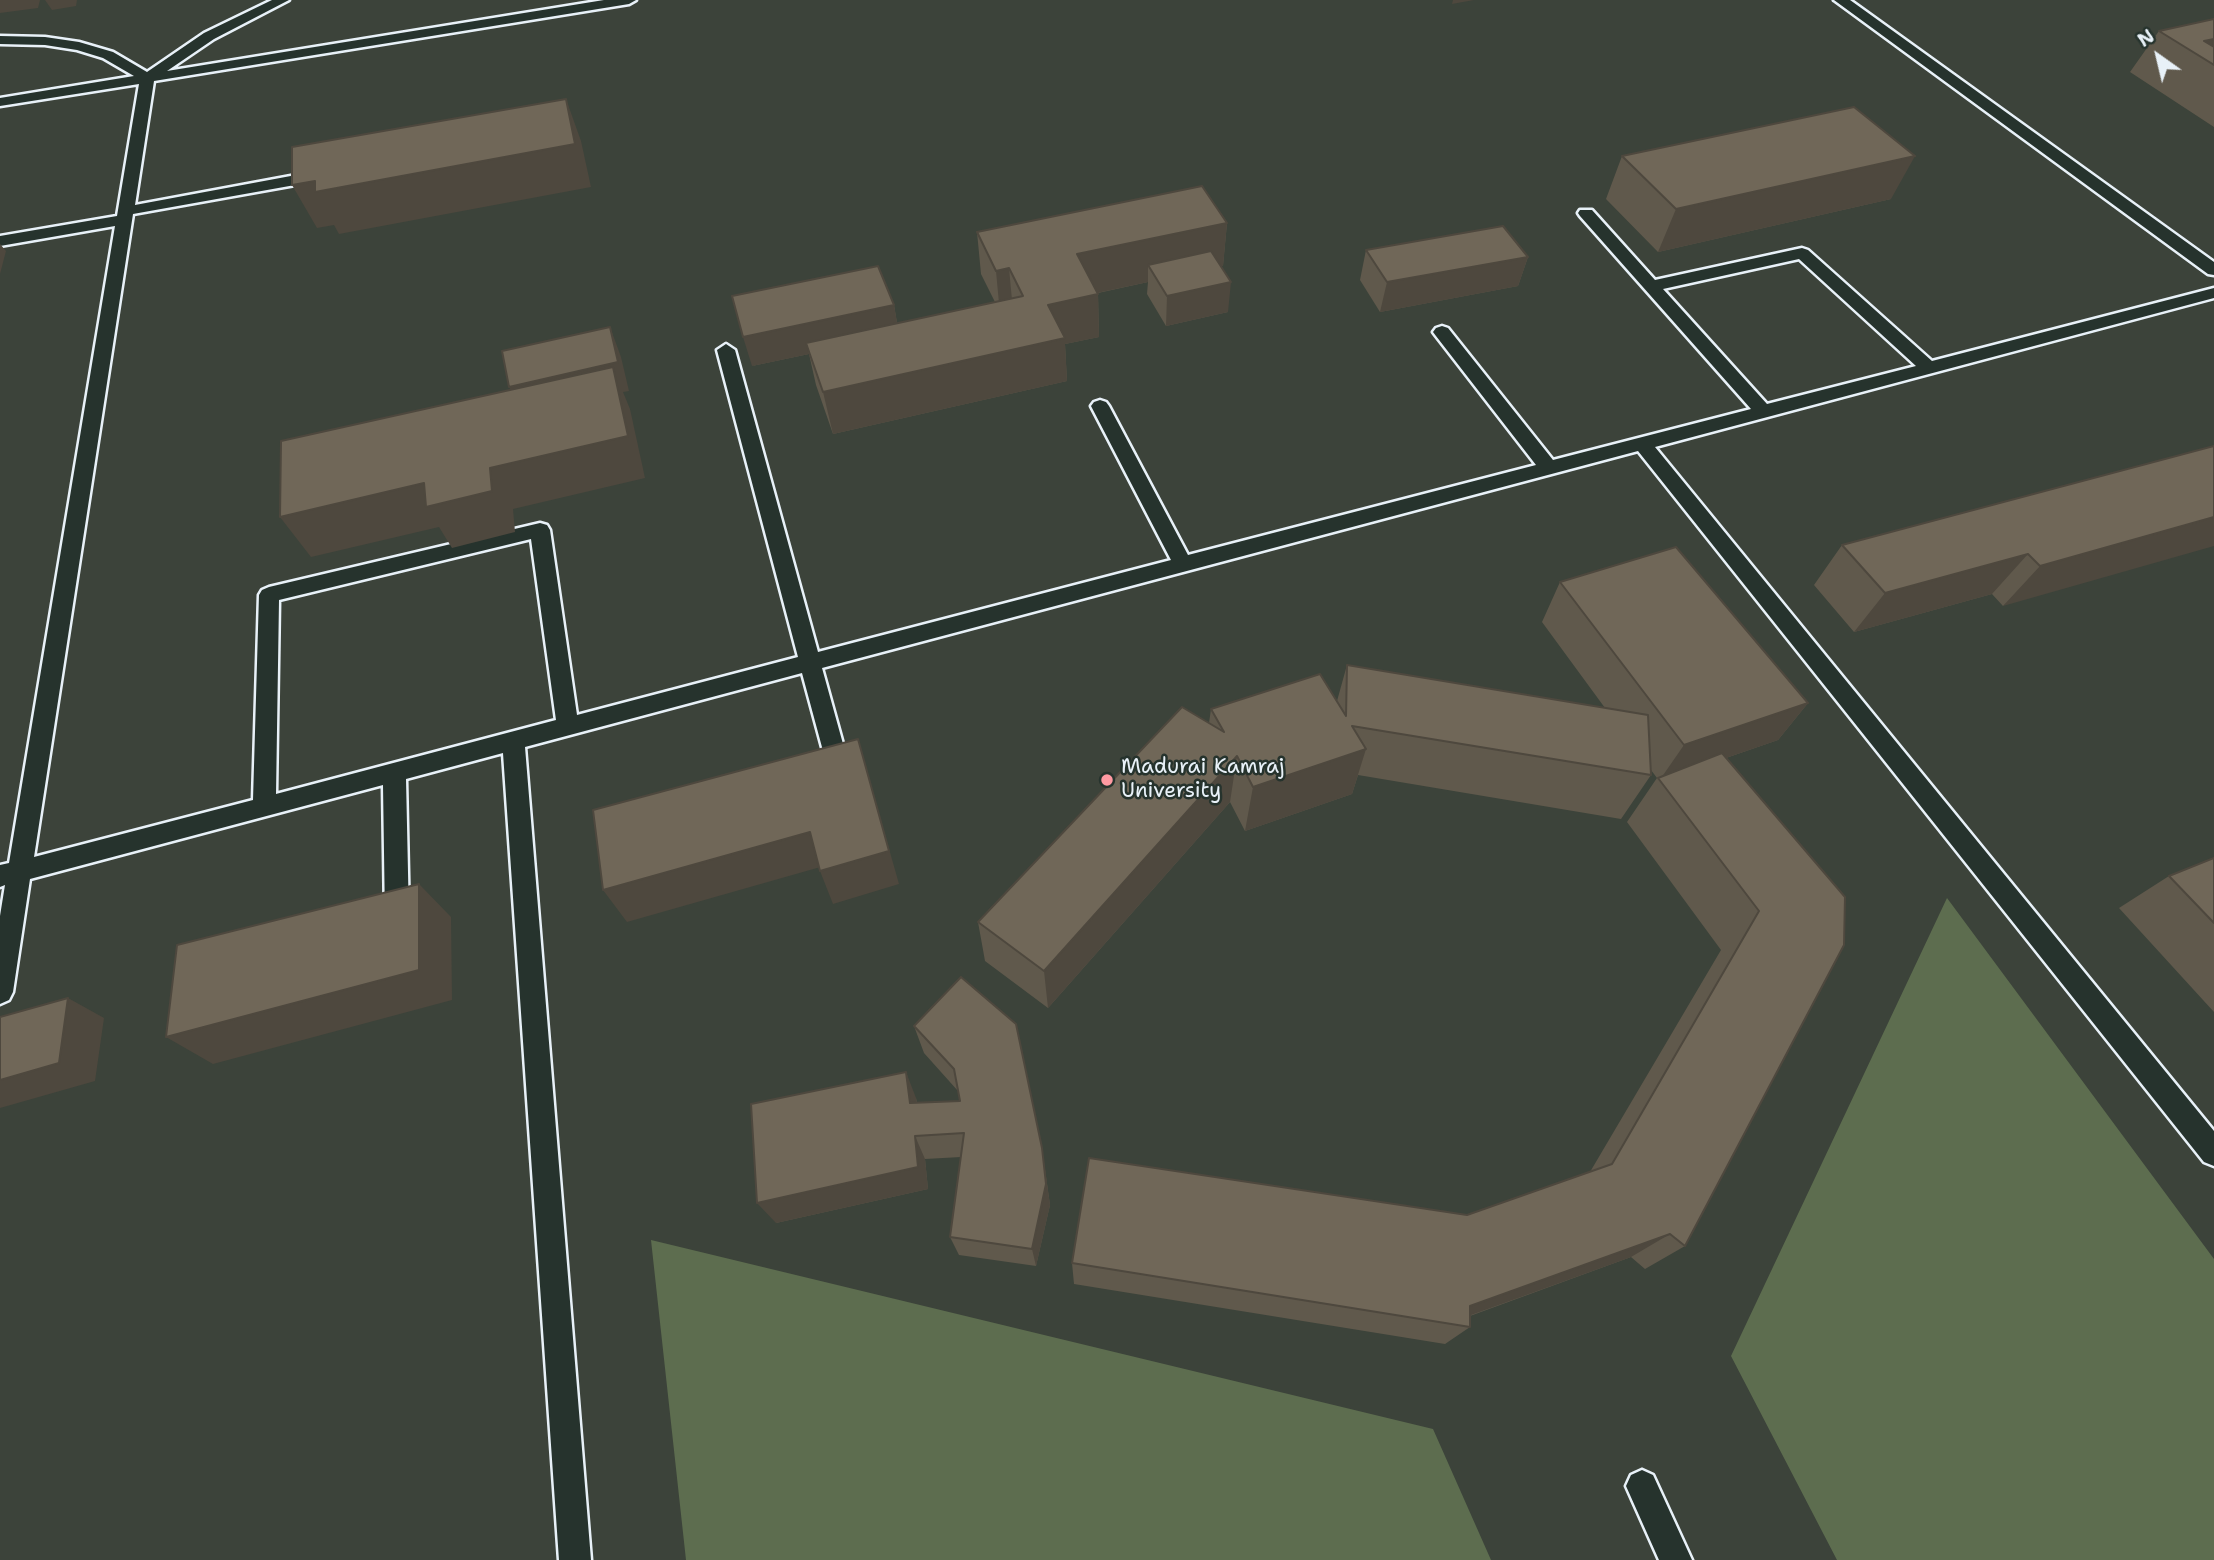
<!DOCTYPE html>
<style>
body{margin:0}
#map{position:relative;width:2214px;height:1560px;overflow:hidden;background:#26332d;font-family:"Shantell Sans",sans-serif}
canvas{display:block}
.north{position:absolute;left:2123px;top:21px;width:70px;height:70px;-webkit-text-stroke:5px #26332d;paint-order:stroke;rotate:326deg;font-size:19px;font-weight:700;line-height:28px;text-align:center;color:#e8f1f8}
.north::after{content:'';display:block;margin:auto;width:24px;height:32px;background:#e8f1f8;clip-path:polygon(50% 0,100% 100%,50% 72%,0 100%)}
</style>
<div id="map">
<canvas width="2214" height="1560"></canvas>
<div class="north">N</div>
</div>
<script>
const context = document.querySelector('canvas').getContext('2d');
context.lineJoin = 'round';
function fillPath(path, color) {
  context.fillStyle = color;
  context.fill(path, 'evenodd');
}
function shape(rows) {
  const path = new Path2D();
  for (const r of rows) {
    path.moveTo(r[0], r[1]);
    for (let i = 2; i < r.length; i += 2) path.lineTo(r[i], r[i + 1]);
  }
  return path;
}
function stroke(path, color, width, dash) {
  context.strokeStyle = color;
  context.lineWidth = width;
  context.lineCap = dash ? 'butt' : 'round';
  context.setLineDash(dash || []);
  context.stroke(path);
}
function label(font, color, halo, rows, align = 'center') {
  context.font = font + ' "Shantell Sans",sans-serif';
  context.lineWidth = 5;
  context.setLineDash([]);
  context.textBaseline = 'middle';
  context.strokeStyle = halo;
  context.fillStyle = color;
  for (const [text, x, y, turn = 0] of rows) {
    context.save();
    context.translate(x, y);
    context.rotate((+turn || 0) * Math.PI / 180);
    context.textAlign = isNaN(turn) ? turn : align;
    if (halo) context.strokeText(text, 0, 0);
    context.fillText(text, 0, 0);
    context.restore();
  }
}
fillPath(shape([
 [0,0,2214,0,2214,1560,0,1560]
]), '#3c433a');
fillPath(shape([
 [1947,898,2214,1259,2214,1560,1837,1560,1731,1356],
 [651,1240,1433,1429,1491,1560,686,1560]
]), '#5d6d4f');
const lane = shape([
 [272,0,289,0,214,39,167,71,604,0,636,0,629,4,154,81,135,205,323,170,331,175,323,180,133,214,34,857,253,800,259,595,262,590,269,587,540,523,547,525,550,530,577,715,798,657,717,350,726,344,735,350,818,652,1171,560,1091,406,1094,402,1100,400,1106,402,1109,406,1188,555,1536,465,1436,336,1433,332,1436,328,1442,326,1448,328,1553,460,1751,409,1580,216,1578,213,1580,210,1592,210,1655,280,1802,248,1808,250,1932,361,2214,288,2214,298,1655,447,2214,1131,2214,1166,2204,1162,1638,451,822,668,848,762,845,769,837,771,829,769,826,762,802,673,525,747,591,1560,559,1560,503,753,406,779,409,919,406,927,397,930,388,927,385,919,383,785,30,879,13,992,9,1000,0,1004,0,916,5,885,0,887,0,865,9,863,115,226,0,246,0,236,117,216,139,84,0,106,0,98,134,76,103,58,77,50,45,45,0,44,0,36,45,37,79,42,113,52,147,72,204,33,272,0],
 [1799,259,1916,366,1767,404,1663,289,1799,259],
 [531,539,556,720,276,794,279,600,531,539],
 [1834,0,1850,0,2214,262,2214,275,2208,274,1834,0],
 [1642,1470,1653,1475,1692,1560,1659,1560,1626,1486,1631,1475,1642,1470]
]);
stroke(lane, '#e8f1f8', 5);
fillPath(lane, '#26332d');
fillPath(shape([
 [2214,19,2214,127,2130,72,2159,31],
 [1622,156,1891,199,1658,252,1606,199],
 [1227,223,1223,266,1221,266,1228,312,1166,326,1147,294,1148,282,1098,293,1099,337,1065,344,1067,381,833,434,816,385,809,354,752,366,894,305,897,323,995,302,981,274,977,232],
 [1366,250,1528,257,1518,286,1380,312,1360,280],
 [2214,446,2003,606,1992,594,1854,632,1814,585,1842,545],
 [1560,582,1808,703,1778,740,1726,758,1845,897,1685,1246,1645,1269,1631,1257,1470,1316,1470,1327,1445,1344,1074,1284,1072,1263,1467,1215,1590,1172,1721,950,1627,822,1657,778,1651,770,1651,775,1621,819,1358,775,1352,794,1245,831,1230,802,1048,1008,985,961,978,922,1209,723,1211,709,1337,701,1347,665,1605,708,1542,622],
 [2214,858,2214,1012,2119,908,2169,876],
 [914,1026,1042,1148,1050,1205,1036,1266,959,1255,950,1237,961,1157,925,1159,928,1189,776,1223,916,1098,917,1103,960,1101,958,1091,924,1053]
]), '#60594c');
fillPath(shape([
 [0,0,40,0,38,8,0,13],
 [45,0,77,0,76,6,52,10],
 [1453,0,1474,0,1452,4],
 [2214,39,2214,65,2204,41],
 [566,99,581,141,591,187,339,234,334,225,317,228,292,185],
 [1915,156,1891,199,1658,252,1676,209],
 [1227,223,1223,266,1157,280,1148,265,1148,282,1078,297,1077,254],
 [0,244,6,251,0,274],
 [1528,257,1518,286,1380,312,1387,282],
 [1009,268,1013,311,1000,314,996,271],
 [1231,282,1228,312,1166,326,1167,296],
 [1098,294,1099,337,1065,344,1067,381,833,434,823,392,1048,305],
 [894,305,899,334,806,343,809,354,752,366,743,337],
 [610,327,621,357,629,391,623,392,630,409,645,478,513,509,515,532,452,548,439,527,311,557,280,517,490,468,523,416,509,387],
 [2214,517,2214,546,2003,606,2040,566],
 [2028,554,1992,594,1854,632,1885,593],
 [1808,703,1778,740,1659,781,1684,745],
 [858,739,899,884,833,904,820,871],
 [1366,749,1352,794,1245,831,1253,787],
 [1237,756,1230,802,1048,1008,1044,971],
 [810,832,824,866,627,922,603,890],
 [419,884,451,917,452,1000,213,1064,166,1037],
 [68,998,104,1018,95,1081,0,1108,0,1080],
 [906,1072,916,1098,921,1127,910,1103],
 [915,1136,925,1159,928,1189,776,1223,757,1203],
 [1042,1148,1050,1205,1036,1266,1032,1249],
 [1670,1234,1631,1257,1449,1323,1470,1306]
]), '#4e483e');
const building = shape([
 [2214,19,2214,39,2204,41,2214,47,2214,65,2159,31,2214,19],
 [566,99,575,144,315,192,315,181,292,185,292,147,566,99],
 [1854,107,1915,156,1676,209,1622,156,1854,107],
 [1202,186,1227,223,1077,254,1098,294,1048,305,1065,338,823,392,806,343,1023,296,1009,268,996,271,977,232,1202,186],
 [1503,226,1528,257,1387,282,1366,250,1503,226],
 [1211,251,1231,282,1167,296,1148,265,1211,251],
 [878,266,894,305,743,337,732,296,878,266],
 [610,327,618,362,509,387,502,351,610,327],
 [613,367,628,436,490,468,492,491,426,507,424,483,280,517,281,441,613,367],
 [2214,446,2214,517,2040,566,2028,554,1885,593,1842,545,2214,446],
 [1676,547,1808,703,1684,745,1560,582,1676,547],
 [1347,665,1648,715,1651,775,1352,726,1366,749,1253,787,1237,756,1044,971,978,922,1182,707,1224,732,1211,709,1320,674,1346,716,1347,665],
 [858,739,889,851,820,871,810,832,603,890,593,810,858,739],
 [1722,753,1845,897,1844,945,1685,1246,1670,1234,1470,1306,1470,1327,1072,1263,1089,1158,1467,1215,1612,1164,1759,911,1658,778,1722,753],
 [2214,858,2214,923,2169,876,2214,858],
 [419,884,419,970,166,1037,177,945,419,884],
 [961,977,1016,1024,1042,1148,1046,1184,1032,1249,950,1237,964,1133,915,1136,918,1167,757,1203,751,1104,906,1072,910,1103,960,1101,954,1069,914,1026,961,977],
 [68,998,59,1063,0,1080,0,1017,68,998]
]);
fillPath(building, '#706758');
stroke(building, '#4e483e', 2);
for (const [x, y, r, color] of [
 [1107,780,7,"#ff9aa2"]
]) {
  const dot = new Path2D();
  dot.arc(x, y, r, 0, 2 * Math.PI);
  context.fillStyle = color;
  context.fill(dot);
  stroke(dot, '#26332d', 2.5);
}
label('21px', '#e8f1f8', '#26332d', [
 ["Madurai Kamraj",1121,768],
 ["University",1121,792]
], 'left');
</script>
